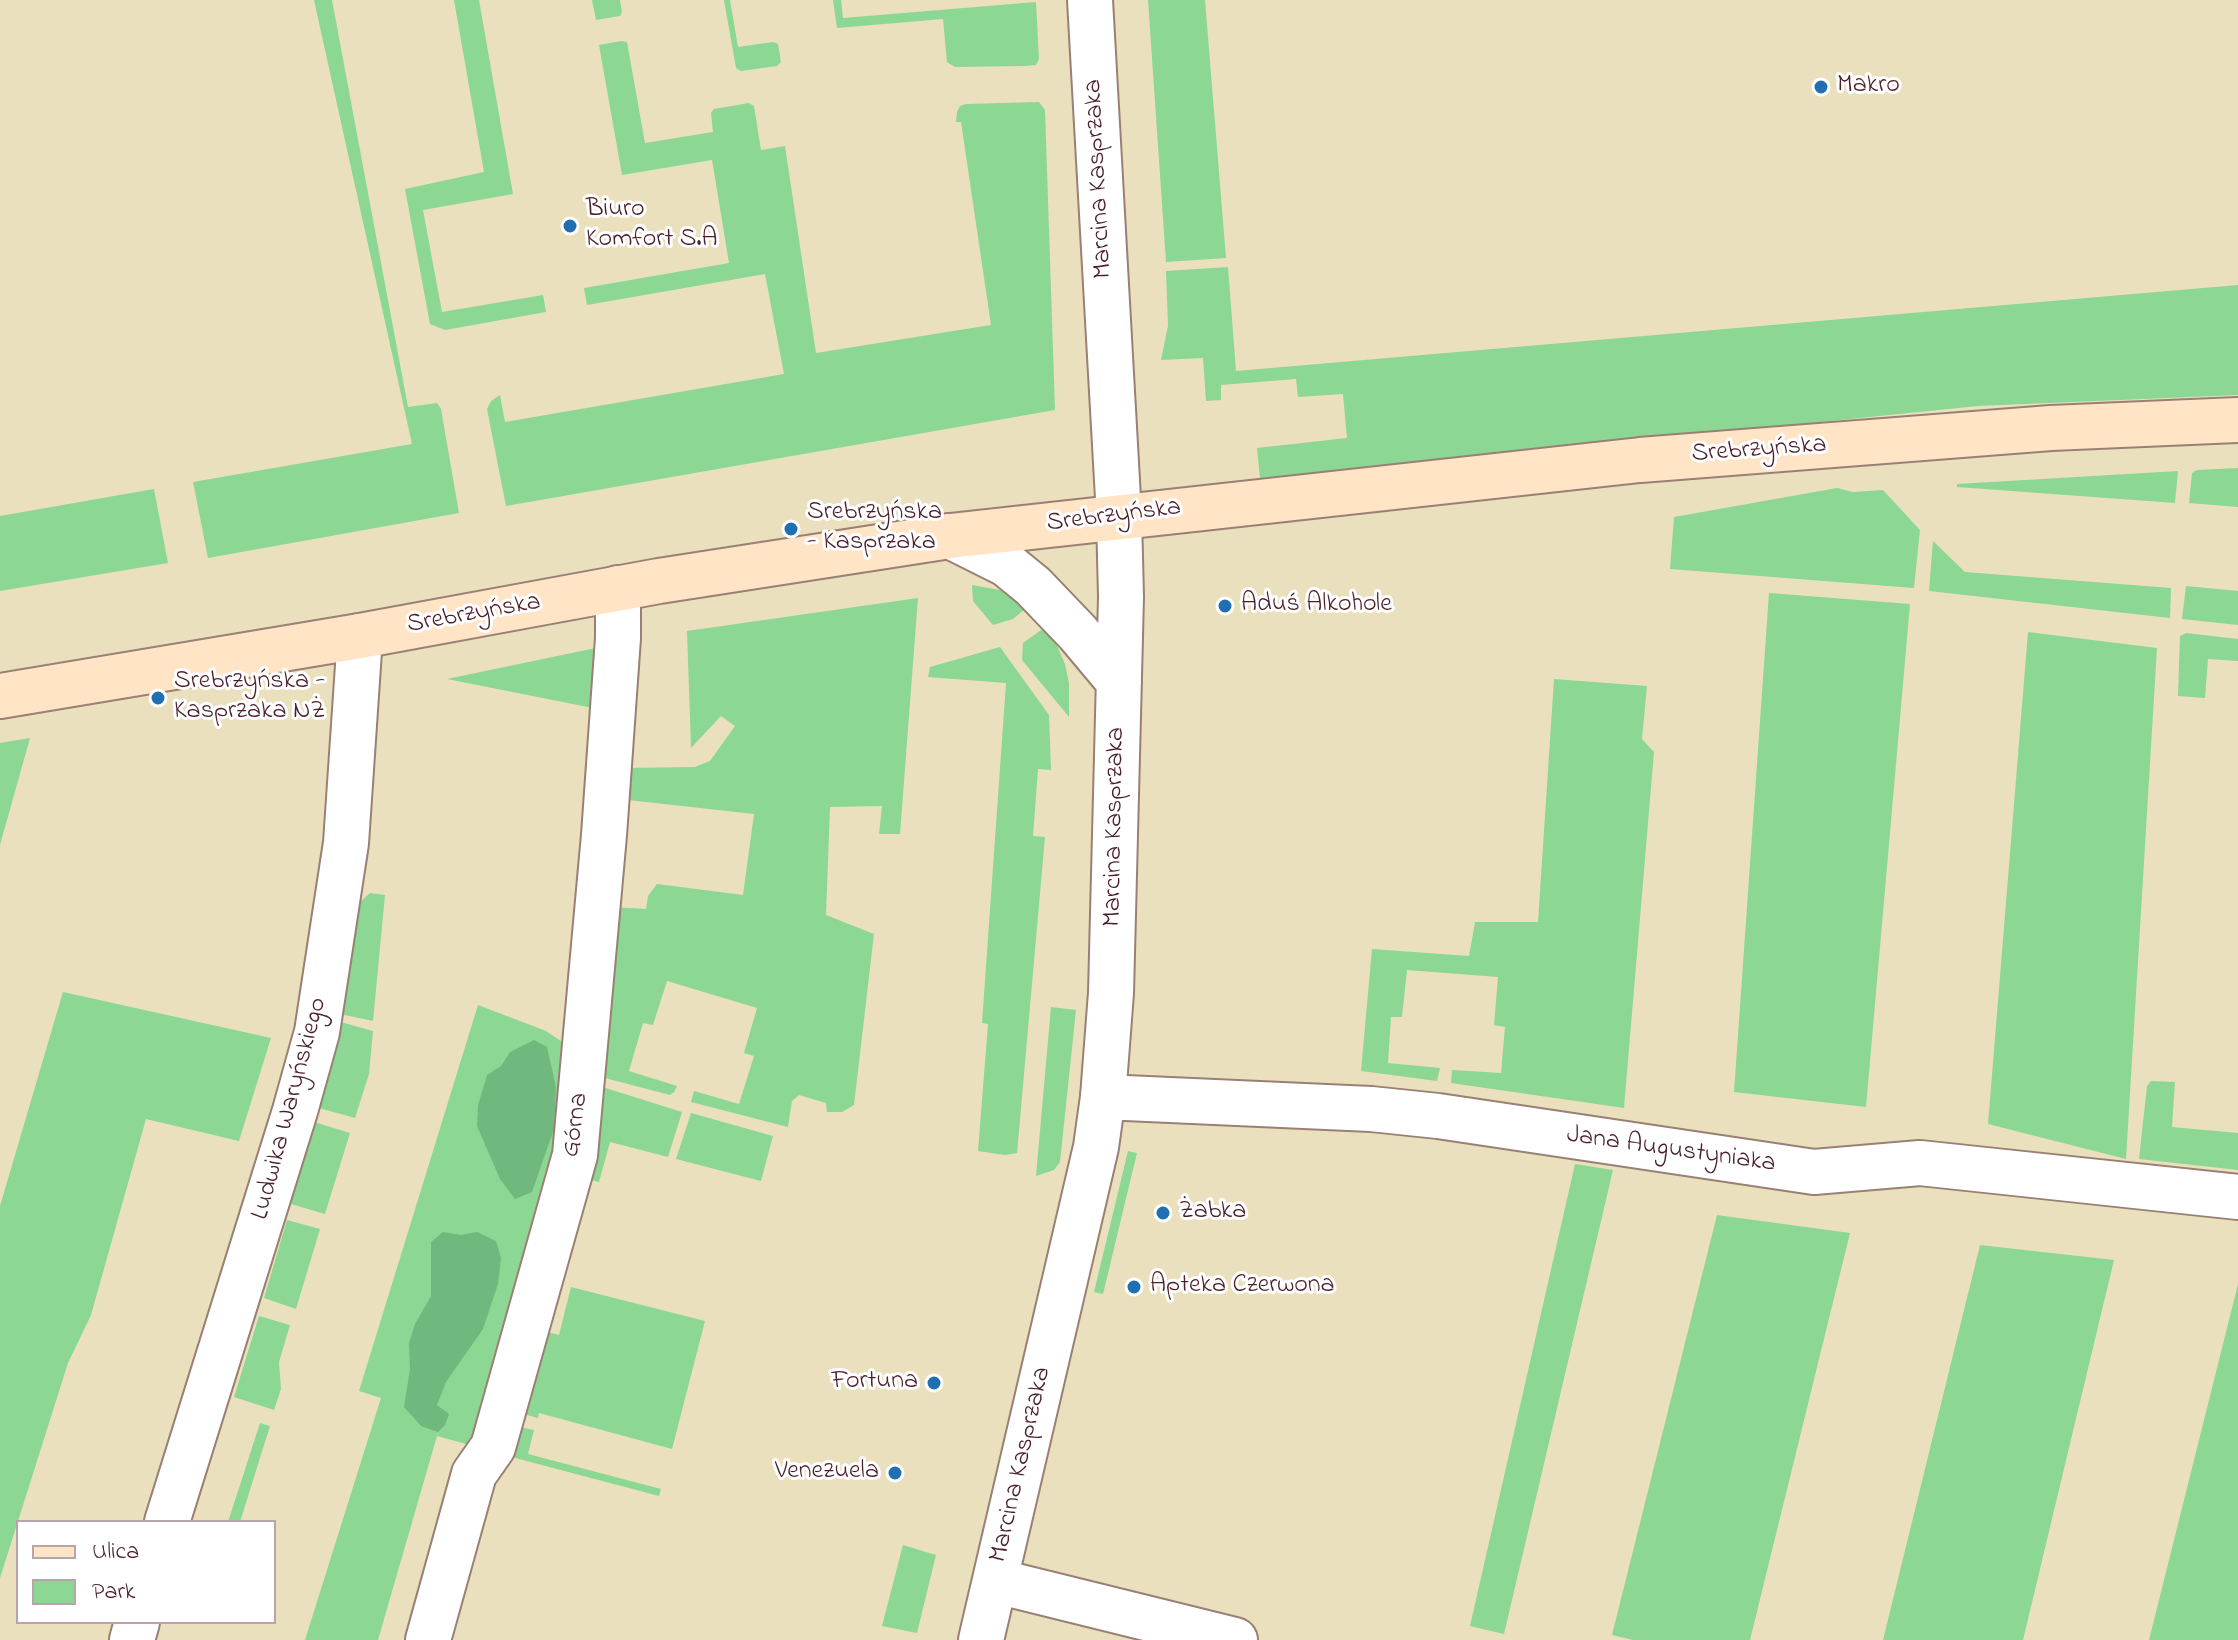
<!DOCTYPE html>
<meta charset="utf-8">
<style>
body{margin:0}
#map{position:relative;width:2238px;height:1640px;overflow:hidden;background:#eae0bd;font-family:"Indie Flower",sans-serif}
canvas{display:block}
.legend{position:absolute;left:16px;top:1520px;width:260px;height:104px;box-sizing:border-box;background:#fff;border:2px solid #b7a5aa;margin:0;padding:10px 14px;list-style:none;font-size:24px;color:#4a1f2b}
.legend li{display:flex;align-items:center;gap:16px;height:40px}
.legend b{width:40px;border:2px solid #b7a5aa}
</style>
<div id="map">
<canvas width="2238" height="1640"></canvas>
<ul class="legend">
<li><b style="height:10px;background:#ffe4c6"></b>Ulica</li>
<li><b style="height:22px;background:#8cd794"></b>Park</li>
</ul>
</div>
<script>
const context = document.querySelector('canvas').getContext('2d');
context.lineJoin = 'round';
function fillPath(path, color) {
  context.fillStyle = color;
  context.fill(path, 'evenodd');
}
function shape(rows) {
  const path = new Path2D();
  for (const r of rows) {
    path.moveTo(r[0], r[1]);
    for (let i = 2; i < r.length; i += 2) path.lineTo(r[i], r[i + 1]);
  }
  return path;
}
function stroke(path, color, width, dash) {
  context.strokeStyle = color;
  context.lineWidth = width;
  context.lineCap = dash ? 'butt' : 'round';
  context.setLineDash(dash || []);
  context.stroke(path);
}
function label(font, color, halo, rows, align = 'center') {
  context.font = font + ' "Indie Flower",sans-serif';
  context.lineWidth = 6;
  context.setLineDash([]);
  context.textBaseline = 'middle';
  context.strokeStyle = halo;
  context.fillStyle = color;
  for (const [text, x, y, turn = 0] of rows) {
    context.save();
    context.translate(x, y);
    context.rotate((+turn || 0) * Math.PI / 180);
    context.textAlign = isNaN(turn) ? turn : align;
    if (halo) context.strokeText(text, 0, 0);
    context.fillText(text, 0, 0);
    context.restore();
  }
}
fillPath(shape([
 [314,0,332,0,408,407,437,403,441,409,459,513,208,558,193,482,412,444],
 [454,0,479,0,513,194,423,210,442,312,543,295,546,312,445,330,430,324,405,189,484,172],
 [592,0,620,0,622,12,620,16,596,20],
 [724,0,730,0,738,47,773,42,778,44,781,62,777,66,741,71,736,68],
 [833,0,841,0,843,18,1036,2,1039,59,1036,65,1024,66,955,67,947,62,943,19,837,28],
 [1148,0,1205,0,1226,258,1166,262],
 [621,41,627,42,645,143,713,132,711,113,714,109,749,103,754,106,761,150,785,146,816,353,991,325,961,122,956,122,957,112,960,106,966,104,1039,102,1045,110,1055,410,506,506,487,409,491,401,500,395,505,422,784,374,765,274,587,305,584,288,729,263,712,160,622,175,599,45],
 [1228,267,1236,371,2238,285,2238,395,1978,406,1260,479,1257,448,1347,438,1343,394,1298,397,1296,379,1221,385,1221,400,1206,401,1203,358,1161,360,1168,326,1166,271],
 [2238,468,2238,507,2189,503,2192,473,2197,470],
 [2178,471,2175,503,1957,487,1957,484],
 [1837,488,1853,492,1883,490,1920,530,1914,588,1670,569,1674,517],
 [154,489,168,563,0,591,0,516],
 [1933,541,1965,572,2171,588,2170,618,1929,591],
 [972,585,1005,591,1026,608,1013,619,993,625,973,601],
 [2186,586,2238,591,2238,625,2182,619],
 [1769,593,1910,604,1866,1107,1734,1092],
 [918,598,900,834,879,834,882,806,830,807,826,915,874,934,854,1105,842,1112,827,1112,826,1103,799,1095,792,1101,788,1127,691,1102,694,1091,739,1104,754,1056,744,1053,757,1008,667,981,653,1025,643,1023,629,1071,677,1086,674,1092,670,1095,601,1077,611,907,646,909,648,896,657,884,743,895,754,814,619,799,621,768,695,767,710,761,735,726,721,716,691,748,687,631],
 [1048,625,1065,664,1069,683,1069,717,1022,660,1023,643],
 [2028,632,2157,648,2126,1159,1988,1124],
 [2186,633,2238,639,2238,661,2208,659,2205,698,2178,696,2180,636],
 [610,645,603,710,447,679],
 [1000,647,1049,715,1051,770,1038,769,1033,836,1045,837,1017,1153,1005,1155,978,1151,988,1024,982,1023,1006,683,928,677,930,667],
 [1554,679,1647,686,1642,739,1654,752,1624,1108,1451,1083,1452,1070,1501,1073,1505,1027,1494,1025,1498,977,1407,970,1402,1017,1391,1017,1388,1063,1440,1068,1437,1081,1361,1071,1372,949,1469,956,1475,922,1538,922],
 [30,738,0,845,0,743],
 [370,893,385,895,373,1021,340,1014,360,902],
 [63,992,271,1038,239,1141,146,1119,91,1315,68,1363,0,1578,0,1206],
 [478,1005,546,1031,561,1041,566,1047,561,1152,477,1447,437,1436,378,1640,305,1640,381,1398,359,1391],
 [1051,1007,1076,1010,1060,1162,1054,1170,1036,1176],
 [337,1021,373,1031,369,1074,355,1118,319,1108],
 [2151,1081,2175,1082,2172,1127,2238,1133,2238,1170,2139,1159,2147,1086],
 [596,1085,682,1112,668,1157,610,1142,599,1182,586,1179],
 [691,1113,773,1136,761,1181,676,1159],
 [314,1122,350,1133,325,1214,291,1204],
 [1128,1151,1137,1153,1103,1294,1094,1292],
 [1575,1164,1613,1170,1504,1634,1470,1626],
 [1717,1215,1850,1233,1750,1640,1633,1640,1612,1635],
 [287,1220,320,1229,296,1309,264,1298],
 [1980,1245,2114,1260,2023,1640,1883,1640],
 [2238,1284,2238,1640,2149,1640],
 [571,1287,705,1321,672,1449,539,1413,538,1418,516,1412,537,1329,559,1335],
 [259,1316,290,1325,279,1362,281,1389,274,1410,234,1397],
 [260,1423,270,1426,240,1522,228,1522],
 [511,1425,534,1430,528,1454,661,1489,659,1496,504,1455],
 [903,1545,936,1555,917,1633,882,1626]
]), '#8cd794');
fillPath(shape([
 [534,1040,547,1047,556,1087,554,1129,532,1192,515,1199,500,1179,477,1126,478,1105,487,1075,501,1066,510,1052],
 [443,1232,461,1235,477,1232,496,1241,501,1258,498,1284,483,1329,446,1382,437,1405,449,1414,445,1425,438,1432,421,1426,404,1407,410,1369,409,1343,415,1324,431,1296,431,1242]
]), '#71b87e');
const minor = shape([
 [1103,1097,1371,1109,1438,1116,1814,1172,1920,1163,2238,1197],
 [167,1522,295,1111,317,1032,346,843,360,636],
 [996,1581,1235,1640],
 [132,1640,137,1622],
 [428,1640,474,1474,493,1447,575,1155,604,835,618,638,618,588]
]);
const tertiary = shape([
 [950,536,1006,564,1033,586,1078,633,1119,682],
 [981,1640,1096,1147,1103,1097,1111,993,1121,597,1119,516,1090,0]
]);
const secondary = shape([
 [0,696,360,636,659,581,950,536,1640,460,2051,428,2238,420]
]);
stroke(minor, '#9a8074', 48);
stroke(tertiary, '#9a8074', 48);
stroke(secondary, '#9a8074', 48);
stroke(minor, '#fff', 44);
stroke(tertiary, '#fff', 44);
stroke(secondary, '#ffe4c6', 44);
for (const [x, y, r, color] of [
 [1821,87,8,"#1f6fb2"],
 [570,226,8,"#1f6fb2"],
 [791,529,8,"#1f6fb2"],
 [1225,606,8,"#1f6fb2"],
 [158,698,8,"#1f6fb2"],
 [1163,1213,8,"#1f6fb2"],
 [1134,1287,8,"#1f6fb2"],
 [934,1383,8,"#1f6fb2"],
 [895,1473,8,"#1f6fb2"]
]) {
  const dot = new Path2D();
  dot.arc(x, y, r, 0, 2 * Math.PI);
  context.fillStyle = color;
  context.fill(dot);
  stroke(dot, '#fff', 3);
}
label('26px', '#4a1f2b', '#fff', [
 ["Makro",1837,87],
 ["Biuro",586,211],
 ["Komfort S.A",586,241],
 ["Srebrzyńska",807,514],
 ["- Kasprzaka",807,544],
 ["Aduś Alkohole",1241,606],
 ["Srebrzyńska -",174,683],
 ["Kasprzaka NŻ",174,713],
 ["Żabka",1179,1213],
 ["Apteka Czerwona",1150,1287],
 ["Fortuna",918,1383,"right"],
 ["Venezuela",879,1473,"right"]
], 'left');
label('26px', '#4a1f2b', '#fff', [
 ["Marcina Kasprzaka",1100,179,-93],
 ["Srebrzyńska",1759,451,-4],
 ["Srebrzyńska",1114,517,-7],
 ["Srebrzyńska",474,615,-10],
 ["Marcina Kasprzaka",1116,827,-89],
 ["Ludwika Waryńskiego",291,1109,-75],
 ["Górna",577,1125,-82],
 ["Jana Augustyniaka",1671,1151,8],
 ["Marcina Kasprzaka",1022,1465,-77]
]);
</script>
